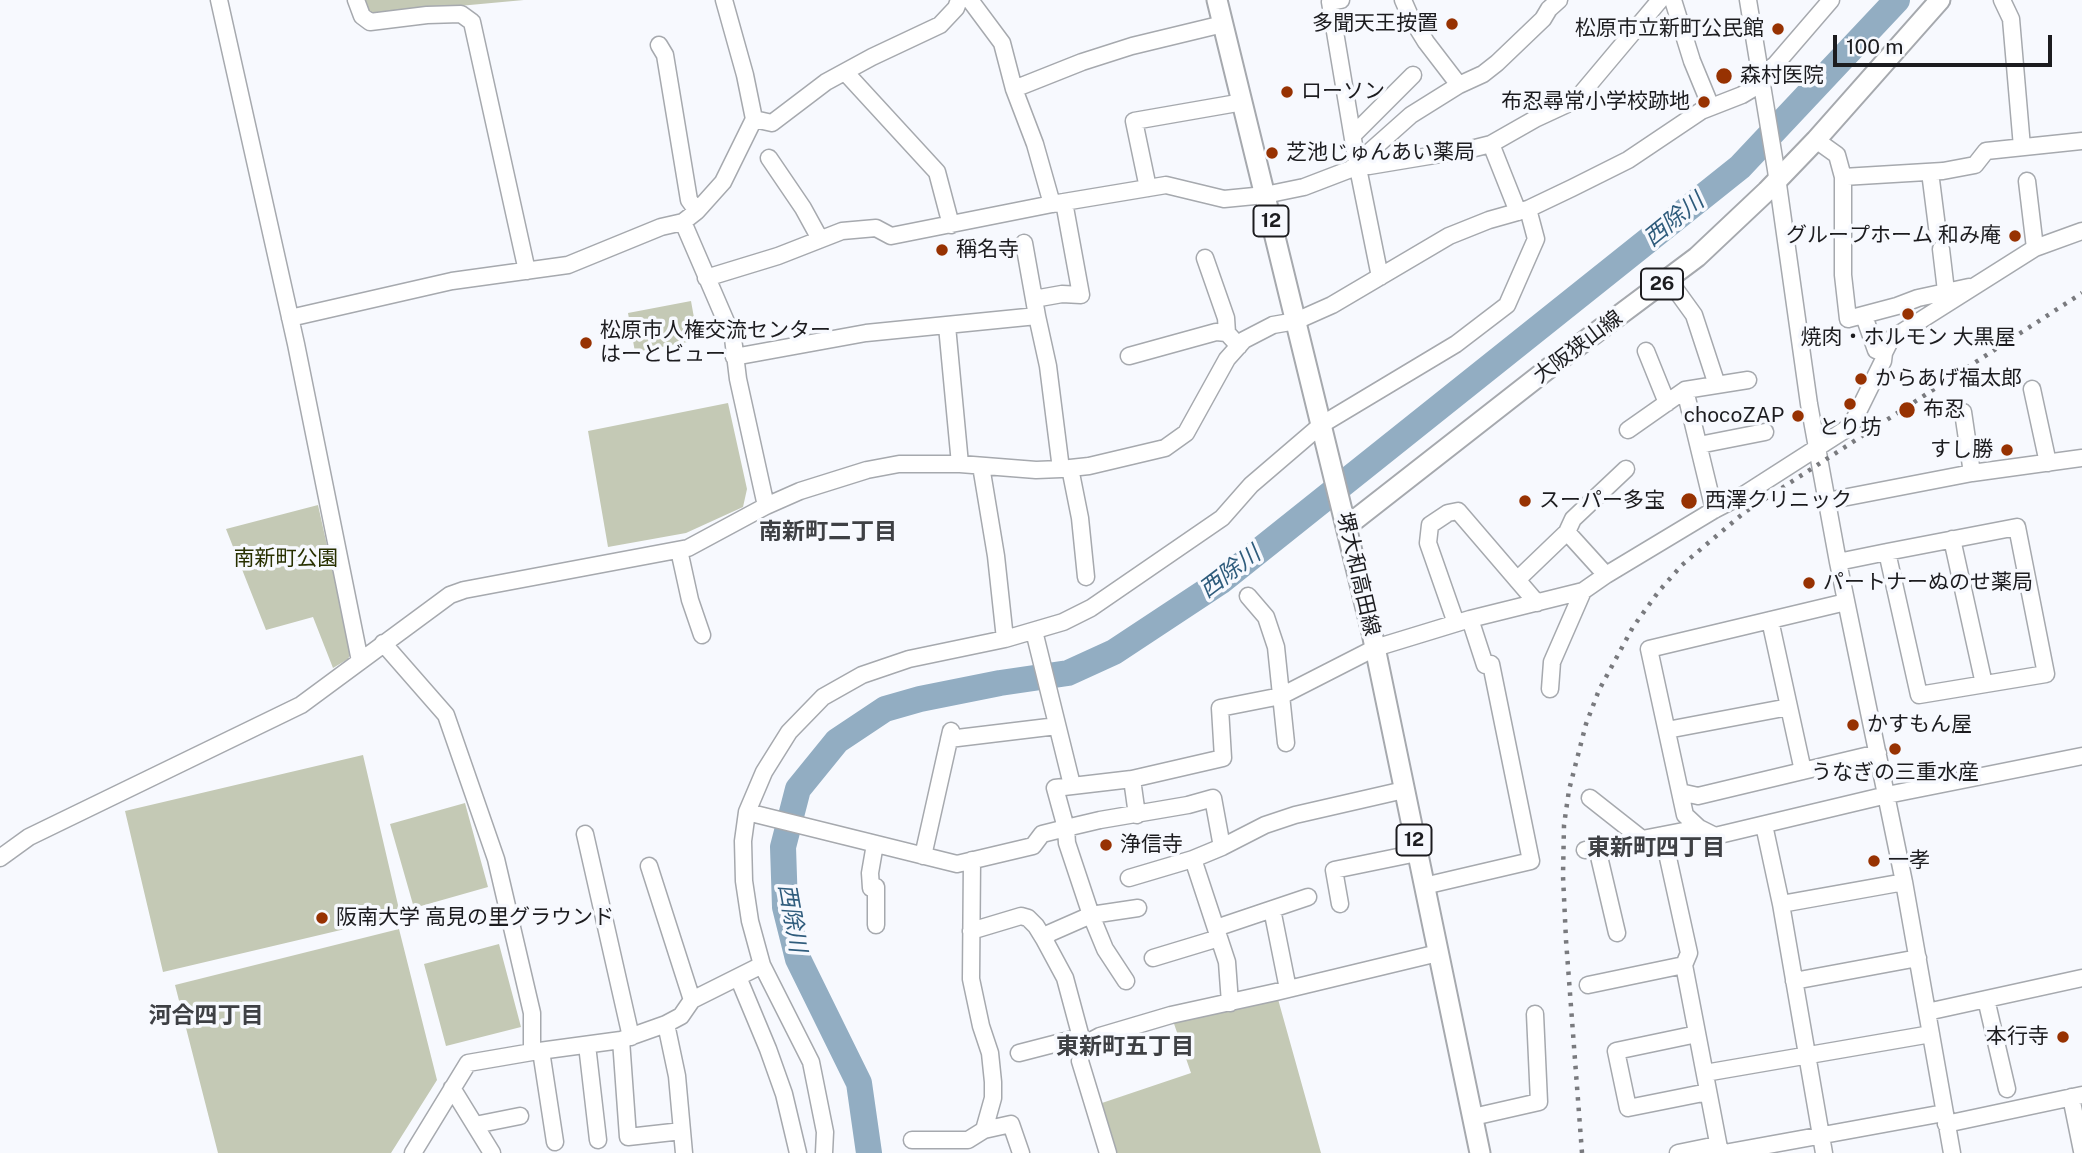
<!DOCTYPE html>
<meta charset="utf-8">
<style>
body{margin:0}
#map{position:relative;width:2082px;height:1153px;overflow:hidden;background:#f7f9fe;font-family:"Public Sans",sans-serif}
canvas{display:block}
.scale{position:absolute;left:1833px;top:35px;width:219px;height:32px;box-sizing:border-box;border:4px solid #1c1c1f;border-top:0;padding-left:9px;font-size:21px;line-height:24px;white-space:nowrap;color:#1c1c1f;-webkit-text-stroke:5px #f7f9fe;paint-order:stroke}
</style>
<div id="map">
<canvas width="2082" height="1153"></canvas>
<div class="scale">100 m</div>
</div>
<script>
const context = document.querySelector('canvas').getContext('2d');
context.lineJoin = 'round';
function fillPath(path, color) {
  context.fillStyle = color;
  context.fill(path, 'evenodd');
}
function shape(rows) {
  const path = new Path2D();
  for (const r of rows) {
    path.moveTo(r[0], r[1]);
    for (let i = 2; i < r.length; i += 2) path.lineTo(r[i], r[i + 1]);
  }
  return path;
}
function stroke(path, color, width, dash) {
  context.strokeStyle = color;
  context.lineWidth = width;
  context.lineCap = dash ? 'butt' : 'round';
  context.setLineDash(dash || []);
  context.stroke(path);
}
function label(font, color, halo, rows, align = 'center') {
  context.font = font + ' "Public Sans","Noto Sans JP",sans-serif';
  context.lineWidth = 7;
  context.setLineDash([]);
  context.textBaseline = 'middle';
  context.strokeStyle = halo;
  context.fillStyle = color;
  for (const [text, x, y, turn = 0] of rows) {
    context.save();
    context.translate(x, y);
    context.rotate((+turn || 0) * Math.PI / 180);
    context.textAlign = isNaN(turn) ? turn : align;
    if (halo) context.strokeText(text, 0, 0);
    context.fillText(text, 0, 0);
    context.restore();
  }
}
fillPath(shape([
 [362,0,524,0,372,14,363,7],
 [691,301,698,340,635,352,628,313],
 [728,403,747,489,743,507,686,533,608,547,588,431],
 [318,505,351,653,348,659,333,668,313,617,266,630,226,529],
 [363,755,398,905,396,917,163,972,125,811],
 [465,803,488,887,414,908,390,824],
 [399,929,437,1080,391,1153,218,1153,175,985],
 [499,944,521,1027,446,1046,424,964],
 [1276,992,1321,1153,1108,1153,1093,1106,1191,1073,1171,1015]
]), '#c4c9b5');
stroke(shape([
 [869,1153,859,1083,798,959,785,907,783,847,798,789,837,741,885,709,920,699,1000,683,1068,673,1114,652,1220,582,1740,167,1897,0]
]), '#92adc2', 26);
const minor = shape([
 [219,0,296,344,360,661],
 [356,0,362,16,370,22,427,15,461,14,472,22,527,271],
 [970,0,1002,43,1014,89,1035,144,1052,204],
 [1403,0,1410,16,1426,42,1459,85,1483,74,1497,63,1543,19,1549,9,1559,0],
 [1673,0,1692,61,1711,107],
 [1748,0,1776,170,1809,404,1838,562,1904,882,1952,1153],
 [2002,0,2011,19,2022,147],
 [659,45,665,55,689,200,697,211],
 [846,73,937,172,951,225],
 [1014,89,1082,62,1132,46,1223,24],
 [754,119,772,123,826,82,872,57,940,25,956,8,959,0],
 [1353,135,1413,75],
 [1816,140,1837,155,1843,177,1943,171,1975,165,1986,151,2082,141],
 [1491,144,1518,212],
 [769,158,803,208,820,239],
 [1357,163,1369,166,1471,149,1491,144,1535,119,1576,100,1660,0],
 [1357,163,1411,115,1459,85],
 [1357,163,1380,277],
 [1930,172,1938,235],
 [1843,177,1843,275,1848,319,1897,306,1918,298,1969,287],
 [1148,188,1134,121,1243,102],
 [683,222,733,338,738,379,766,506],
 [1024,243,1034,299],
 [2035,248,2082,231],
 [1941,249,1946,291],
 [1205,258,1226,318,1227,333],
 [706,278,778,256,842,231,876,228,891,236,1052,204,1166,185,1224,199,1265,195,1304,187,1351,169,1357,163,1330,2,1341,0],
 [1668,279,1694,315,1717,385],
 [1037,316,1048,366,1061,469],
 [1864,316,1876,350,1884,353],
 [290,318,452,281,568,265,661,227,683,222,697,211,723,182,754,119,745,75,724,0],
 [947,326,960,464],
 [1646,351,1667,403],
 [1129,356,1216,332,1227,333,1239,346],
 [734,357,866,333,1037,316,1034,299,1062,294,1081,295,1064,202],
 [2032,389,2048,463],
 [1685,390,1714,510],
 [1963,412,1972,473],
 [1628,430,1685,390,1748,380],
 [1699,445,1765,432],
 [981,466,996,556,1005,639],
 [1070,468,1080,518,1086,577],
 [1827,501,1972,473,2082,458],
 [1567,532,1573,519,1626,469],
 [1952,539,1984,684],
 [679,550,690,600,702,635],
 [1838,562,1887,552,2017,527,2046,674,1919,695,1887,552],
 [1517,580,1567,532,1606,575],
 [1248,596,1266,617,1276,647,1286,743],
 [1846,602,1649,649,1680,792,1698,796,1878,753],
 [1770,620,1803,771],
 [1456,623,1428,543,1430,525,1448,513,1458,511,1537,603],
 [1034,631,1072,785],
 [383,643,446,715,496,859,532,1013,532,1052],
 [1550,689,1552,662,1583,591],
 [1667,730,1789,707],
 [949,739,1057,726],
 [1132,779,1137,815],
 [1680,792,1685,815,1699,828],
 [1590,798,1642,839],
 [747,812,957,864,1033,846,1042,834,1066,828,1055,788,1132,779,1223,758,1220,708,1281,696,1375,648,1470,619,1583,591,1606,575,1714,510,1745,494,1851,426,1883,361,1884,353,1891,339,2035,248,2027,181],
 [1764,825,1781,904],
 [585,834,631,1037],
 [875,844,870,873,871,888,876,887,876,925],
 [1597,848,1617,933],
 [1585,850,1663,835],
 [923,856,951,731],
 [0,858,29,837,301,705,450,595,464,590,688,548,766,506,800,491,867,470,899,464,960,464,1036,470,1061,469,1089,466,1165,448,1186,433,1227,359,1244,340,1273,325,1296,321,1332,305,1449,236,1489,220,1528,209,1572,188,1628,160,1701,111,1742,95,1752,89,1768,70,1775,65,1831,0],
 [972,860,971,979,981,1026,990,1053,993,1082,993,1098,984,1130],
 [649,866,692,1000],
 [1129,878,1193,859],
 [1424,886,1531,861,1491,664,1485,665,1470,619],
 [1340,904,1334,870,1417,853],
 [1272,909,1288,989],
 [1216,928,1308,897],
 [971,931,1021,916,1028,918,1036,926,1044,939],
 [1153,958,1219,938],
 [738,977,768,1049,784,1094,798,1153],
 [1126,981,1105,949,1091,915,1067,843,1066,828,1100,820,1188,805,1213,798,1222,847],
 [1794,981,1918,958],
 [1588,985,1684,965],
 [1986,999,2007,1089],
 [1230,1003,1227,962,1193,859,1222,847,1265,825,1295,815,1404,790],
 [1927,1012,2082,978],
 [666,1024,677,1076,684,1153],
 [1697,1034,1616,1051,1628,1108,1708,1092],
 [621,1040,628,1137,682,1131],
 [587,1045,598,1140],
 [1083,1045,1065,978,1044,939,1050,933,1091,915,1138,908],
 [541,1051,555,1142],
 [1019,1053,1081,1037],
 [1705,1073,1931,1034],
 [452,1088,492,1153],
 [2071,1097,2082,1151],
 [1473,1117,1539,1102,1535,1014],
 [1946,1124,2082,1095],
 [475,1125,520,1116],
 [912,1140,968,1140,984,1130,1011,1124,1021,1153],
 [413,1153,468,1063,532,1052,621,1040,666,1024,681,1016,692,1000,762,965],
 [824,1153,825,1132,811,1062,762,965,750,921,744,881,743,841,747,812,764,772,789,732,823,697,862,675,909,659,1005,639,1063,622,1091,608,1222,518,1251,485,1321,425,1456,344,1507,305,1536,239,1528,209],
 [1108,1153,1080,1061,1083,1045,1100,1036,1171,1015,1276,992,1438,953],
 [1678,1153,1717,1145],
 [1720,1153,1684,965,1689,953,1663,835,1699,828,1715,836,1887,795,2082,756],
 [1724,1153,1944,1113],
 [1824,1153,1781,904,1904,882]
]);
const major = shape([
 [1217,0,1372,633,1480,1153],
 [1347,526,1558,361,1697,257,1767,191,1816,140,1940,0]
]);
stroke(minor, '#a6a9ae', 19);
stroke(major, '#a6a9ae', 23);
stroke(minor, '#fff', 16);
stroke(major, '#fff', 19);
stroke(shape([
 [1582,1153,1566,940,1563,876,1564,825,1569,790,1586,724,1599,690,1633,627,1659,591,1682,565,1745,512,2082,293]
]), '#797a7e', 4.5, [3.5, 7]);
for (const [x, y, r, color] of [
 [1452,24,7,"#973202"],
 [1778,29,7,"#973202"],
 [1724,76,9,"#973202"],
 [1287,92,7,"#973202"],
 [1704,102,7,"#973202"],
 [1272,153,7,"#973202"],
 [2015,236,7,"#973202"],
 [942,250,7,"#973202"],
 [1908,314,7,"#973202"],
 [586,343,7,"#973202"],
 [1861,379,7,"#973202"],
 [1850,404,7,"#973202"],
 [1907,410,9,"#973202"],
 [1798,416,7,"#973202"],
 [2007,450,7,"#973202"],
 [1525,501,7,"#973202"],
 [1689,501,9,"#973202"],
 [1809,583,7,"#973202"],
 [1853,725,7,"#973202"],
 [1895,749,7,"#973202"],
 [1106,845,7,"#973202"],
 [1874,861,7,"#973202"],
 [322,918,7,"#973202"],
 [2063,1037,7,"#973202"]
]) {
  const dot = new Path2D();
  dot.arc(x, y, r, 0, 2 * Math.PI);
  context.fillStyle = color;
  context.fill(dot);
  stroke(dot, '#f7f9fe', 2.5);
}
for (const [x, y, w] of [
 [1271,221,35],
 [1662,284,42],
 [1414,840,35]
]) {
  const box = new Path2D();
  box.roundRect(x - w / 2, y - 15.5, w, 31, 5);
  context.fillStyle = '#f7f9fe';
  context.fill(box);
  stroke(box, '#1c1c1f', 2);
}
label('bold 19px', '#1c1c1f', null, [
 ["12",1271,221],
 ["26",1662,284],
 ["12",1414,840]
]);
label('21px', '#1c1c1f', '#f7f9fe', [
 ["多聞天王按置",1438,24,"right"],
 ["松原市立新町公民館",1764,29,"right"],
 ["森村医院",1740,76],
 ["ローソン",1301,92],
 ["布忍尋常小学校跡地",1690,102,"right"],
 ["芝池じゅんあい薬局",1286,153],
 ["グループホーム 和み庵",2001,236,"right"],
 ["稱名寺",956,250],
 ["松原市人権交流センター",600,331],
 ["はーとビュー",600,355],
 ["焼肉・ホルモン 大黒屋",1908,338,"center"],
 ["からあげ福太郎",1875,379],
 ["布忍",1923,410],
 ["chocoZAP",1784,416,"right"],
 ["とり坊",1850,428,"center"],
 ["すし勝",1993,450,"right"],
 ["スーパー多宝",1539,501],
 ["西澤クリニック",1705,501],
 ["パートナーぬのせ薬局",1823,583],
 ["かすもん屋",1867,725],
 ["うなぎの三重水産",1895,773,"center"],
 ["浄信寺",1120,845],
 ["一孝",1888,861],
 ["阪南大学 高見の里グラウンド",336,918],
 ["本行寺",2049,1037,"right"]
], 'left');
label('21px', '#1c1c1f', '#f7f9fe', [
 ["大阪狭山線",1578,347,-37],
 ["堺大和高田線",1358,574,77]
]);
label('21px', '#283000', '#f7f9fe', [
 ["南新町公園",286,559]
]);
label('italic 23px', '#2f5c7c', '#f7f9fe', [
 ["西除川",1674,220,-39],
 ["西除川",1230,572,-37],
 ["西除川",792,918,80]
]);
label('bold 23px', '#3e4044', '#f7f9fe', [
 ["南新町二丁目",828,532],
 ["東新町四丁目",1656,848],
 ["河合四丁目",206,1016],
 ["東新町五丁目",1125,1047]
]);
</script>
